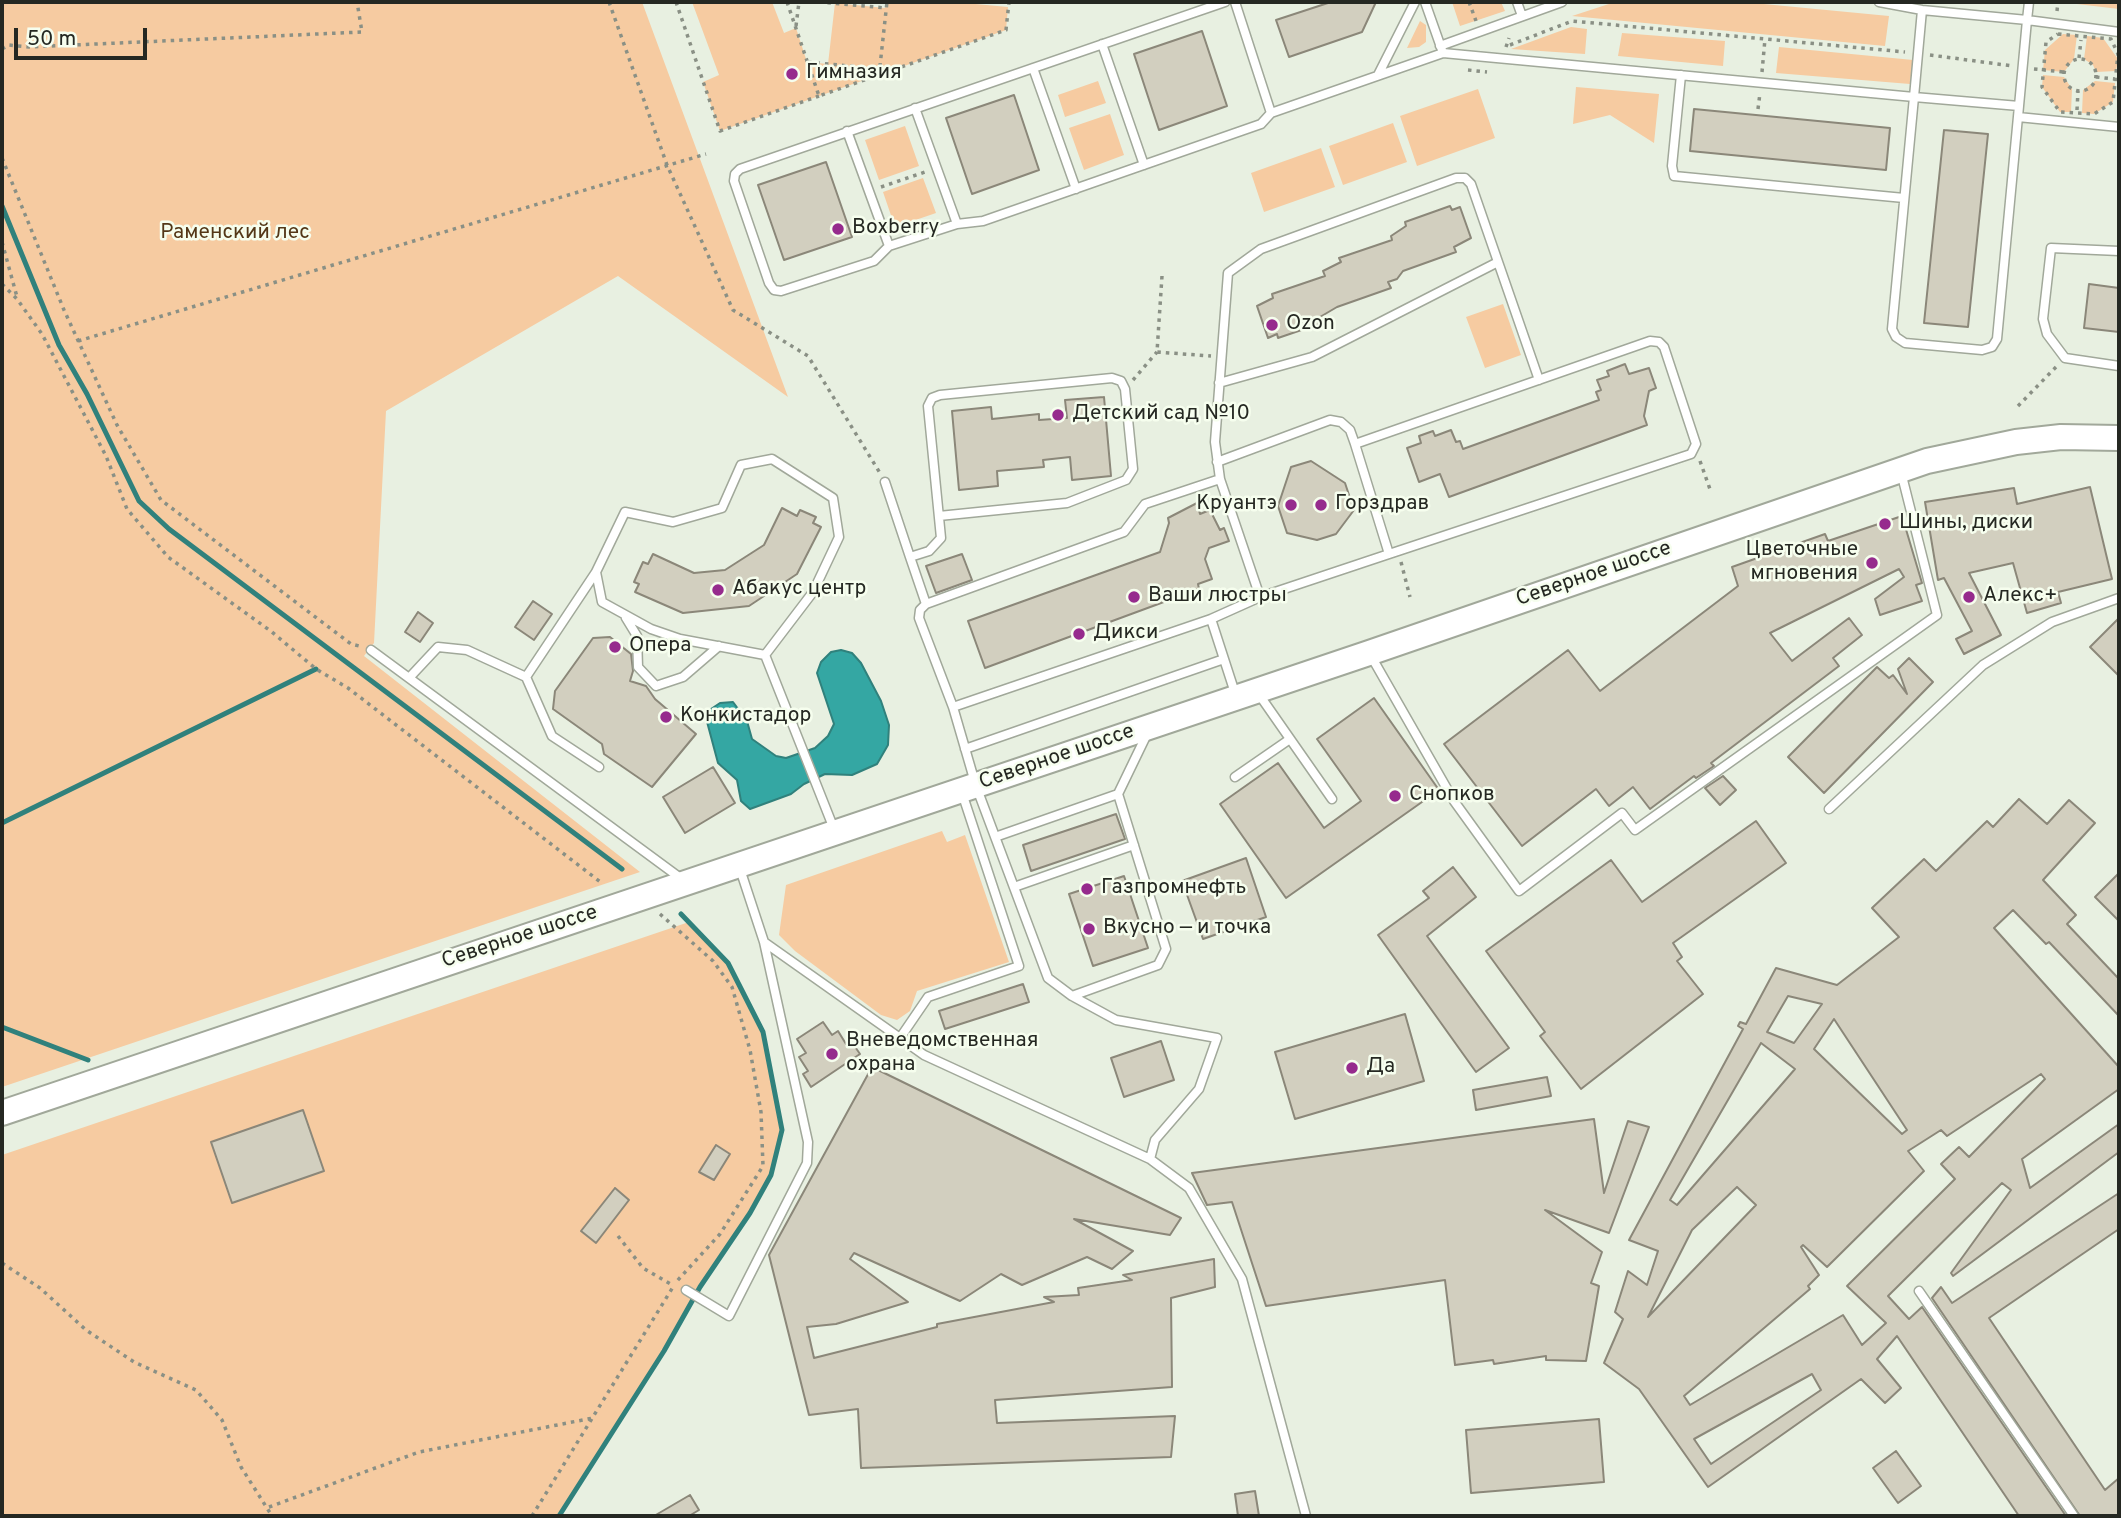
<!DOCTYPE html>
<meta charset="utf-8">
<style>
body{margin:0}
#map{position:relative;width:2121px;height:1518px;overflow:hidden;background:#e8f0e1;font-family:Overpass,sans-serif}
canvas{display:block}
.frame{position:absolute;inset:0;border:4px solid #252822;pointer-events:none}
.scale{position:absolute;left:14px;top:28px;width:133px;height:32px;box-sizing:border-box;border:4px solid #252822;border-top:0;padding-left:9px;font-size:21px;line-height:24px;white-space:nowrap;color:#252822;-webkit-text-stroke:5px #f6feee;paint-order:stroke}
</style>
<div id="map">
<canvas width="2121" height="1518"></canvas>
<div class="frame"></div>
<div class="scale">50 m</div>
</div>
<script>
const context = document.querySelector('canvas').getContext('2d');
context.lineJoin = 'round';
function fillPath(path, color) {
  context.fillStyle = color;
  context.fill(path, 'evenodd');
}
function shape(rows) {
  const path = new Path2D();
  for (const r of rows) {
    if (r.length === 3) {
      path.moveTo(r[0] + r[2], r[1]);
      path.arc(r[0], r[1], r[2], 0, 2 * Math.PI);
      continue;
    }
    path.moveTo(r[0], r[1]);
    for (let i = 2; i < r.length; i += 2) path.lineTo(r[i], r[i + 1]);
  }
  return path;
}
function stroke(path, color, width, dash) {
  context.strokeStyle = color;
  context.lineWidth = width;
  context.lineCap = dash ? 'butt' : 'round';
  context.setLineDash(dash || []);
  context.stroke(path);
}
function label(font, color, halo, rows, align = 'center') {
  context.font = font + ' Overpass,sans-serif';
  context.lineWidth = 5;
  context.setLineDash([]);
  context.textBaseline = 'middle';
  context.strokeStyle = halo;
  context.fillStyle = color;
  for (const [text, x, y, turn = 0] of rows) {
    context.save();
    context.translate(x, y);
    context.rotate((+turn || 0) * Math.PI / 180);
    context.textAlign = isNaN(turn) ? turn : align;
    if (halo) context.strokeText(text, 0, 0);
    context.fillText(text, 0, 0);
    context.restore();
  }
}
fillPath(shape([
 [2,2,642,2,788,397,618,276,386,411,374,643,364,656,640,872,2,1087],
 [692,2,772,2,784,33,796,28,807,62,828,64,835,3,885,8,887,2,954,2,1008,7,1006,30,720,131,703,82,719,75],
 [1452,2,1501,2,1505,11,1460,26],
 [1615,2,1743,2,1889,16,1885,46,1572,16],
 [2060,2,2119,2,2119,9],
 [1420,21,1426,25,1426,42,1419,47,1407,48],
 [1571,27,1587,29,1585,54,1511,49],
 [1622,33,1725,41,1723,66,1618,56],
 [2063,34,2077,35,2074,59,2064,72,2043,70,2045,50],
 [2087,36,2103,38,2118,59,2116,71,2096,72,2093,65,2084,59],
 [1779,47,1913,60,1910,84,1776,73],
 [2043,75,2064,77,2072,89,2071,112,2060,112,2042,87],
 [1098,81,1106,103,1065,117,1058,95],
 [2095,81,2115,83,2113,102,2094,114,2082,113,2083,90],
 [1576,87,1659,94,1654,143,1610,115,1573,124],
 [1478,89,1495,138,1417,166,1400,116],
 [1110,114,1124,155,1084,170,1069,128],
 [1393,123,1407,162,1343,185,1329,146],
 [905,126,919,166,879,180,865,140],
 [1321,148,1335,187,1264,212,1251,173],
 [923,178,936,213,895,227,883,192],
 [1503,304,1521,355,1485,368,1466,317],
 [942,831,947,842,965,835,1009,962,917,991,910,1011,897,1020,881,1015,795,951,779,935,786,885],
 [689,922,728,963,763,1032,782,1130,771,1175,750,1213,700,1287,664,1351,559,1516,2,1516,2,1155]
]), '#f6cba1');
const water = shape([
 [841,650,852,653,861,663,881,701,889,725,888,745,877,764,852,775,825,774,804,784,791,794,750,809,741,801,737,780,718,763,706,718,708,711,720,703,733,702,747,721,752,739,776,756,786,758,815,748,828,736,834,724,817,673,821,662,831,652,841,650]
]);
fillPath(water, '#34a7a3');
stroke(water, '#30817c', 2);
stroke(shape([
 [2,206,59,345,87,394,139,501,169,529,622,869],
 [2,823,316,669],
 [2,1027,88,1060],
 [559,1516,664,1351,700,1287,750,1213,771,1175,782,1130,763,1032,728,963,681,914]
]), '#30817c', 5);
const building = shape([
 [1331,2,1376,2,1362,32,1289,57,1276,20,1331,2],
 [1202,31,1227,106,1159,130,1134,54,1202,31],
 [1014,95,1039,170,972,194,946,118,1014,95],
 [1694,109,1890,128,1886,170,1690,151,1694,109],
 [1944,130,1988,134,1968,327,1924,323,1944,130],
 [826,162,852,237,784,260,758,185,826,162],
 [1450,206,1452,210,1460,207,1471,238,1454,247,1456,252,1403,271,1397,279,1388,282,1391,288,1337,307,1320,317,1322,323,1278,338,1277,334,1268,338,1257,306,1273,298,1272,294,1325,276,1323,271,1341,262,1339,258,1392,240,1391,236,1406,226,1405,222,1450,206],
 [2089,284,2119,288,2119,332,2084,328,2089,284],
 [1625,364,1629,374,1649,368,1656,388,1649,391,1644,416,1647,425,1449,497,1440,474,1419,482,1407,448,1421,443,1419,436,1433,431,1435,436,1451,430,1456,442,1460,441,1463,449,1599,400,1596,392,1601,390,1597,380,1609,376,1607,371,1625,364],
 [1104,397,1111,476,1072,480,1070,457,1043,460,1044,467,997,471,998,486,959,490,952,411,991,407,992,419,1039,414,1039,420,1067,418,1065,400,1104,397],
 [1311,461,1345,483,1354,510,1336,534,1317,540,1287,533,1278,506,1291,467,1311,461],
 [2090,487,2112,579,2058,592,2061,603,2027,613,2013,563,1969,573,2001,635,1964,654,1956,639,1972,631,1944,578,1938,580,1925,502,2014,488,2017,504,2090,487],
 [1197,503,1200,514,1210,510,1220,530,1224,528,1229,541,1209,548,1205,559,1212,579,1198,584,1199,589,985,668,968,621,1160,552,1169,523,1168,518,1197,503],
 [782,508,797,516,800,510,816,517,813,523,821,527,797,574,749,606,683,613,635,592,639,584,634,582,643,562,648,564,653,554,694,573,725,570,764,545,782,508],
 [1902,516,1922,583,1916,585,1922,601,1880,615,1875,599,1904,577,1899,569,1770,633,1792,661,1849,618,1862,635,1833,658,1839,666,1711,763,1714,766,1696,778,1694,776,1650,809,1633,787,1609,806,1596,789,1522,846,1444,744,1568,650,1600,691,1738,586,1732,567,1825,534,1828,541,1902,516],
 [962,554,972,580,936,593,926,566,962,554],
 [533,601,552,614,534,640,515,627,533,601],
 [418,612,433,623,420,642,405,632,418,612],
 [2119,618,2119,676,2090,647,2119,618],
 [610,637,631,654,633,671,630,681,646,686,655,699,696,734,652,787,604,754,602,744,553,709,555,691,593,638,610,637],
 [1909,658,1933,682,1824,793,1788,757,1877,667,1889,678,1893,675,1907,694,1898,669,1909,658],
 [1374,698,1439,790,1286,898,1220,804,1278,763,1324,828,1361,801,1317,739,1374,698],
 [713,767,735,803,685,833,663,797,713,767],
 [1723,776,1736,790,1720,805,1705,788,1723,776],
 [2019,799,2047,824,2069,800,2095,823,2043,880,2076,915,2067,924,2119,979,2119,1016,2049,942,2046,944,2013,910,1994,928,2119,1067,2119,1089,2022,1159,2030,1188,2119,1124,2119,1152,1953,1276,1951,1273,2011,1190,2002,1183,1888,1296,1909,1319,1922,1307,2066,1516,2019,1516,1897,1336,1877,1359,1901,1388,1885,1403,1861,1379,1708,1487,1639,1389,1604,1363,1623,1319,1615,1312,1628,1271,1647,1285,1658,1251,1629,1240,1743,1029,1738,1026,1740,1022,1746,1024,1776,968,1837,985,1899,937,1872,908,1924,859,1936,871,1987,821,1993,827,2019,799],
 [1788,996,1822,1004,1794,1043,1767,1032,1788,996],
 [1834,1019,1907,1130,1902,1134,1814,1049,1834,1019],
 [1761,1043,1795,1069,1677,1205,1670,1200,1761,1043],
 [2041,1074,2045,1079,1969,1157,1959,1147,1941,1164,1955,1179,1847,1286,1886,1323,1862,1345,1843,1315,1690,1405,1684,1396,1810,1289,1808,1286,1819,1275,1801,1247,1803,1245,1827,1267,1924,1171,1908,1151,1941,1130,1947,1136,2041,1074],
 [1737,1187,1756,1205,1648,1317,1692,1230,1737,1187],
 [1812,1374,1821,1390,1711,1464,1694,1439,1812,1374],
 [1116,814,1125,839,1031,871,1023,845,1116,814],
 [1756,821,1786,863,1673,943,1682,957,1677,961,1703,994,1581,1089,1540,1036,1545,1032,1486,951,1611,860,1642,902,1756,821],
 [1246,858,1266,917,1203,939,1182,881,1246,858],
 [1453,867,1476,897,1427,936,1509,1048,1476,1072,1378,935,1429,898,1423,891,1453,867],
 [2119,873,2119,921,2095,897,2119,873],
 [1124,876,1148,948,1093,966,1069,894,1124,876],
 [1023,984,1029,1002,945,1029,939,1011,1023,984],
 [1405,1014,1424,1081,1295,1119,1275,1052,1405,1014],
 [823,1022,832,1035,838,1031,846,1044,851,1041,860,1054,811,1087,803,1074,808,1071,799,1057,806,1053,797,1039,823,1022],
 [1161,1041,1174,1080,1124,1097,1111,1058,1161,1041],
 [872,1067,1181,1218,1170,1235,1074,1219,1133,1251,1112,1269,1087,1257,1022,1285,1001,1274,960,1301,854,1253,850,1259,908,1302,836,1324,807,1327,814,1358,937,1327,937,1324,1054,1302,1044,1297,1079,1295,1078,1288,1132,1280,1123,1275,1214,1259,1215,1287,1171,1298,1172,1387,995,1400,997,1423,1175,1416,1171,1457,861,1468,858,1409,809,1415,769,1255,872,1067],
 [1547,1077,1551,1096,1476,1110,1473,1090,1547,1077],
 [303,1110,324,1171,232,1203,211,1142,303,1110],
 [1594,1119,1604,1193,1628,1121,1649,1127,1609,1233,1545,1210,1602,1252,1591,1283,1599,1286,1586,1361,1546,1360,1546,1356,1494,1364,1493,1360,1455,1365,1445,1280,1266,1306,1232,1202,1207,1205,1192,1173,1594,1119],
 [716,1145,730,1154,714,1180,699,1172,716,1145],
 [615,1188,629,1200,596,1243,581,1231,615,1188],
 [2119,1193,2119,1229,1989,1318,2105,1490,2119,1478,2119,1516,2080,1516,1932,1298,1941,1287,1952,1303,2119,1193],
 [1599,1419,1604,1482,1471,1493,1466,1430,1599,1419],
 [1896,1451,1921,1486,1898,1503,1873,1468,1896,1451],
 [1255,1491,1259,1516,1238,1516,1235,1494,1255,1491],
 [690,1495,699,1510,689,1516,654,1516,690,1495]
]);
fillPath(building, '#d2cfbf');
stroke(building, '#8b8779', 2);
const lane = shape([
 [1225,2,740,169,735,174,734,181,769,283,774,290,781,291,874,261,889,246,957,224,983,221,1261,124,1271,113,1443,53,1425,2],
 [1235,2,1271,113],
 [1517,2,1522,16],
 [1879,2,1922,10,2027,20,2029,2],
 [1102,44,1144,165],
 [1440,46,1562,2],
 [1443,53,1914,97,1922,10],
 [1033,68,1076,189],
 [1378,75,1415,2],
 [1681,75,1672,166,1674,176,1904,198],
 [1914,97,2019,106,1997,339,1992,347,1982,350,1905,343,1896,337,1892,329,1914,97],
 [2019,106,2027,20,2119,32],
 [915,108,957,224],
 [2018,117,2119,127],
 [847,131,889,246],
 [2119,251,2051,248,2043,319,2047,334,2065,358,2119,366],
 [1219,383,1312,357,1498,262],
 [1355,444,1650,341,1659,342,1664,347,1696,444,1691,454,1389,554],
 [1217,462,1330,420,1341,422,1350,430,1355,444,1389,554,1260,597],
 [1220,479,1215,442,1228,273,1261,249,1456,178,1465,178,1471,184,1539,380],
 [885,482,910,557],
 [926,604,910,557,929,551,941,538,928,406,932,398,940,395,1112,378,1121,381,1125,389,1133,469,1126,480,1067,503,939,516],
 [626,618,637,636,638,667,656,686,683,677,719,646],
 [1211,619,1236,696],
 [371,650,683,880],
 [765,655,680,639,651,629,602,602,596,572,625,512,673,522,722,508,741,465,772,459,833,498,839,537,813,592,765,655,834,829],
 [1371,656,1454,801,1519,891,1622,813,1635,830,1937,615,1901,472],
 [526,677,552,736,599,767],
 [409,678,438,647,467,650,526,677,596,572],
 [1258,693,1332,799],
 [953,707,1211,619,1260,597,1220,479,1145,504,1124,532,926,604,920,610,919,618,953,707,976,786,1048,978,1072,996,1158,965,1166,949,1118,794,1147,734],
 [965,749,1224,659],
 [1235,777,1290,739],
 [1829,809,1983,665,2052,622,2119,598],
 [995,837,1118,794],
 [740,869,764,942,924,1055,1150,1159,1189,1188,1242,1279,1306,1516],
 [1014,887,1134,845],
 [1072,996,1116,1020,1217,1038,1199,1089,1155,1140,1150,1159],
 [900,1038,928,997,1019,966,962,793],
 [686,1290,729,1316,807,1163,808,1142,764,942],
 [1919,1291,2074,1516]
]);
const primary = shape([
 [2,1113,1369,653,1927,461,2016,442,2061,437,2119,438]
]);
stroke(lane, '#a1a89a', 11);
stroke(primary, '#a1a89a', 28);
stroke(shape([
 [609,2,667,165,733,310,808,356,880,473],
 [676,2,720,131,819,96],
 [787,2,819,96,1006,30,1009,2],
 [819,2,886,8],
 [1469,2,1476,21],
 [2057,11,2058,2],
 [796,26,799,2],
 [2058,34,2111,39,2118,54,2113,102,2094,114,2060,112,2042,87,2046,42,2058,34],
 [1510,45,1572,21,1905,52],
 [1506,47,1509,38],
 [2,49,9,45,29,47,362,32,357,2],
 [1930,55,2013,66],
 [2079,58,2081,40],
 [2080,75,16],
 [808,62,880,69],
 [2034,69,2064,72],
 [1468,70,1487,72],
 [1762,72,1765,39],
 [879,75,887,2],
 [2096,77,2115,79],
 [1758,109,1760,93],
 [2077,110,2078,91],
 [2,158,64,310,117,425,161,500,351,644,359,646],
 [881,187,925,172],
 [2,242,17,297],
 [1162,276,1157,352,1211,356],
 [2,284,17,299,42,334,106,456,127,509,168,557,272,632,316,669,348,688,603,884],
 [78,341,706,154],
 [1133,380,1157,352],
 [2018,406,2056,367],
 [1700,461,1711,492],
 [1401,562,1410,597],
 [660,914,713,961,732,987,750,1050,761,1112,763,1166,720,1234,677,1281],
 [618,1236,643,1268,674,1286],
 [2,1263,40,1288,86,1330,134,1362,196,1390,222,1420,241,1467,272,1516],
 [269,1507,419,1452,593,1418],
 [532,1516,673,1287]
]), '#8a9085', 3.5, [3.5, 5]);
stroke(lane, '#fff', 8);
stroke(primary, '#fff', 24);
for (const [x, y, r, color] of [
 [792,74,7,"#962b8d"],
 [838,229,7,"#962b8d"],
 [1272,325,7,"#962b8d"],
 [1058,415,7,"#962b8d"],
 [1291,505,7,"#962b8d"],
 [1321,505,7,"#962b8d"],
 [1885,524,7,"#962b8d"],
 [1872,563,7,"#962b8d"],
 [718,590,7,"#962b8d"],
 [1134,597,7,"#962b8d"],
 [1969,597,7,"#962b8d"],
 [1079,634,7,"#962b8d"],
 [615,647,7,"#962b8d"],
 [666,717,7,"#962b8d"],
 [1395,796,7,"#962b8d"],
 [1087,889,7,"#962b8d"],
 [1089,929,7,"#962b8d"],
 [832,1054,7,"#962b8d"],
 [1352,1068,7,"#962b8d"]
]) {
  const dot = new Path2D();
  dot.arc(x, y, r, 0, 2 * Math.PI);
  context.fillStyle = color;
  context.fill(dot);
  stroke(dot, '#f6feee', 2.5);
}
label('21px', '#252822', '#f6feee', [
 ["Гимназия",806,74],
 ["Boxberry",852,229],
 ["Ozon",1286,325],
 ["Детский сад №10",1072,415],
 ["Круантэ",1277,505,"right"],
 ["Горздрав",1335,505],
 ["Шины, диски",1899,524],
 ["Цветочные",1858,551,"right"],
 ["мгновения",1858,575,"right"],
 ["Абакус центр",732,590],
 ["Ваши люстры",1148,597],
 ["Алекс+",1983,597],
 ["Дикси",1093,634],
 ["Опера",629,647],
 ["Конкистадор",680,717],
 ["Снопков",1409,796],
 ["Газпромнефть",1101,889],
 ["Вкусно — и точка",1103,929],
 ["Вневедомственная",846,1042],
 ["охрана",846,1066],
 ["Да",1366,1068]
], 'left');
label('21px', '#543717', '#f6feee', [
 ["Раменский лес",235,234]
]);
label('21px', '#252822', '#f6feee', [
 ["Северное шоссе",1594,575,-19],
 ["Северное шоссе",1057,758,-19],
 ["Северное шоссе",520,938,-18]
]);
</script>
